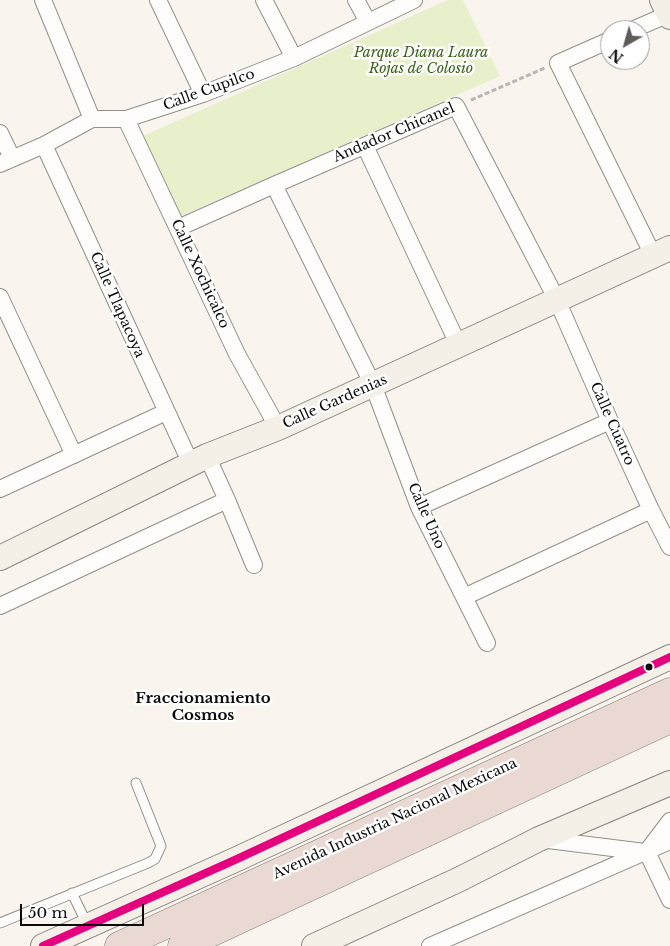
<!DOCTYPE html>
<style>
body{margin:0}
#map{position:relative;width:670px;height:946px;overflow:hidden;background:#f9f4ed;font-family:"Libre Baskerville",serif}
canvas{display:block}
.north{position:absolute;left:600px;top:20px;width:50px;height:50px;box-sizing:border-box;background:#fff;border:1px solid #9d9d9d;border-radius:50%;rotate:218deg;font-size:14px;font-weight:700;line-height:20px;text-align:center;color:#0a0a0a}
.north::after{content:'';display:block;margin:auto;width:18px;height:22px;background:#5e5c59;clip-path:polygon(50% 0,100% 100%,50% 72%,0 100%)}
.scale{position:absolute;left:20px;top:904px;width:124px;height:22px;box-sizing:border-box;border:2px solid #0a0a0a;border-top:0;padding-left:6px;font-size:15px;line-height:18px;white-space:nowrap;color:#0a0a0a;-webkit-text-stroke:4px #fff;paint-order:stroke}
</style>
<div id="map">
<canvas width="670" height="946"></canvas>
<div class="north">N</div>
<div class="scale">50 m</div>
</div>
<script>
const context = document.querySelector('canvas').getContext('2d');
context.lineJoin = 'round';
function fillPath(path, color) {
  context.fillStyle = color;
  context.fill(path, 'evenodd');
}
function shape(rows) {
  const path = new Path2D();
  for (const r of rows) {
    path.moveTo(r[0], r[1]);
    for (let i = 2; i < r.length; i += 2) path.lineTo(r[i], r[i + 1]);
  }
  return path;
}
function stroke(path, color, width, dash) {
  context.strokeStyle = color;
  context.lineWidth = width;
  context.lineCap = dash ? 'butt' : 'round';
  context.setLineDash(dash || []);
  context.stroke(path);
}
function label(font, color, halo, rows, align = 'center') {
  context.font = font + ' "Libre Baskerville",serif';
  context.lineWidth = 5;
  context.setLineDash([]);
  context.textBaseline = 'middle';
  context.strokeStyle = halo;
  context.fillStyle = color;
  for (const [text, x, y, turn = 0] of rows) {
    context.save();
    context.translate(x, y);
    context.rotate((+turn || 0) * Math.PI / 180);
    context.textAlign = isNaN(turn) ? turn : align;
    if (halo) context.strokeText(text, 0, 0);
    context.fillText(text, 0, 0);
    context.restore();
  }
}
fillPath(shape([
 [448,0,463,0,500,76,181,216,143,136]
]), '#e8efcb');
const lane = shape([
 [72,893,87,924],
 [0,923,148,863,155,859,161,846,136,783]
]);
const street = shape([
 [43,0,92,119],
 [158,0,203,94],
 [264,0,294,58],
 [356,0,368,22],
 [632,30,669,14],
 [610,40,558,63,653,255],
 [126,119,237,354,278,428],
 [0,133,12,158],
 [44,145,191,464],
 [365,146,458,344],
 [0,164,44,145,92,119,126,119,203,94,294,58,414,0],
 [274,185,373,385,419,507,487,643],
 [178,228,274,185,456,106,557,300,610,421,651,510,670,547],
 [0,297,74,455],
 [207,456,227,500,254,565],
 [0,489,166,412],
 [419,507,610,421],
 [464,597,651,510],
 [0,606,227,500],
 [540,839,645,852],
 [648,850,670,821],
 [647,852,670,900],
 [430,946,670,841]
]);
const secondary = shape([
 [662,0,670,17],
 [0,558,207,456,278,428,670,248],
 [43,946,237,859,670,657],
 [314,946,458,880,539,839,670,783]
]);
const highway = shape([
 [119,946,670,692],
 [182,946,670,719]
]);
stroke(lane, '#928f8c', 11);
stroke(street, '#928f8c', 18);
stroke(secondary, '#888683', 26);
stroke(highway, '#7f7d7a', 29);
stroke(shape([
 [471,100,545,68]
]), '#b7b6b5', 3, [5, 2.5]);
stroke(lane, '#fefdfc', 9);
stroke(street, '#fefdfc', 16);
stroke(secondary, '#f4f0e7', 24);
stroke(highway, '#ead8d2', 28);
stroke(shape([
 [43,946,237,859,670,657]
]), '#e5007d', 8);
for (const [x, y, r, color] of [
 [649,667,4.5,"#0a0a0a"]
]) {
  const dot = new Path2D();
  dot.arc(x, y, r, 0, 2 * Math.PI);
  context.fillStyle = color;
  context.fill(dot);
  stroke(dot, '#fff', 2);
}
label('italic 14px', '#386418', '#fff', [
 ["Parque Diana Laura",421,53],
 ["Rojas de Colosio",421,69]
]);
label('14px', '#0a0a0a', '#fff', [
 ["Calle Cupilco",209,90,-20],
 ["Andador Chicanel",394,133,-23],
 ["Calle Xochicalco",200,274,65],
 ["Calle Tlapacoya",117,305,66],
 ["Calle Gardenias",335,402,-24],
 ["Calle Cuatro",612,424,66],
 ["Calle Uno",426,516,66],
 ["Avenida Industria Nacional Mexicana",395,819,-25]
]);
label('bold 15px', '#0a0a0a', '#fff', [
 ["Fraccionamiento",203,699],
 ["Cosmos",203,716]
]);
</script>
